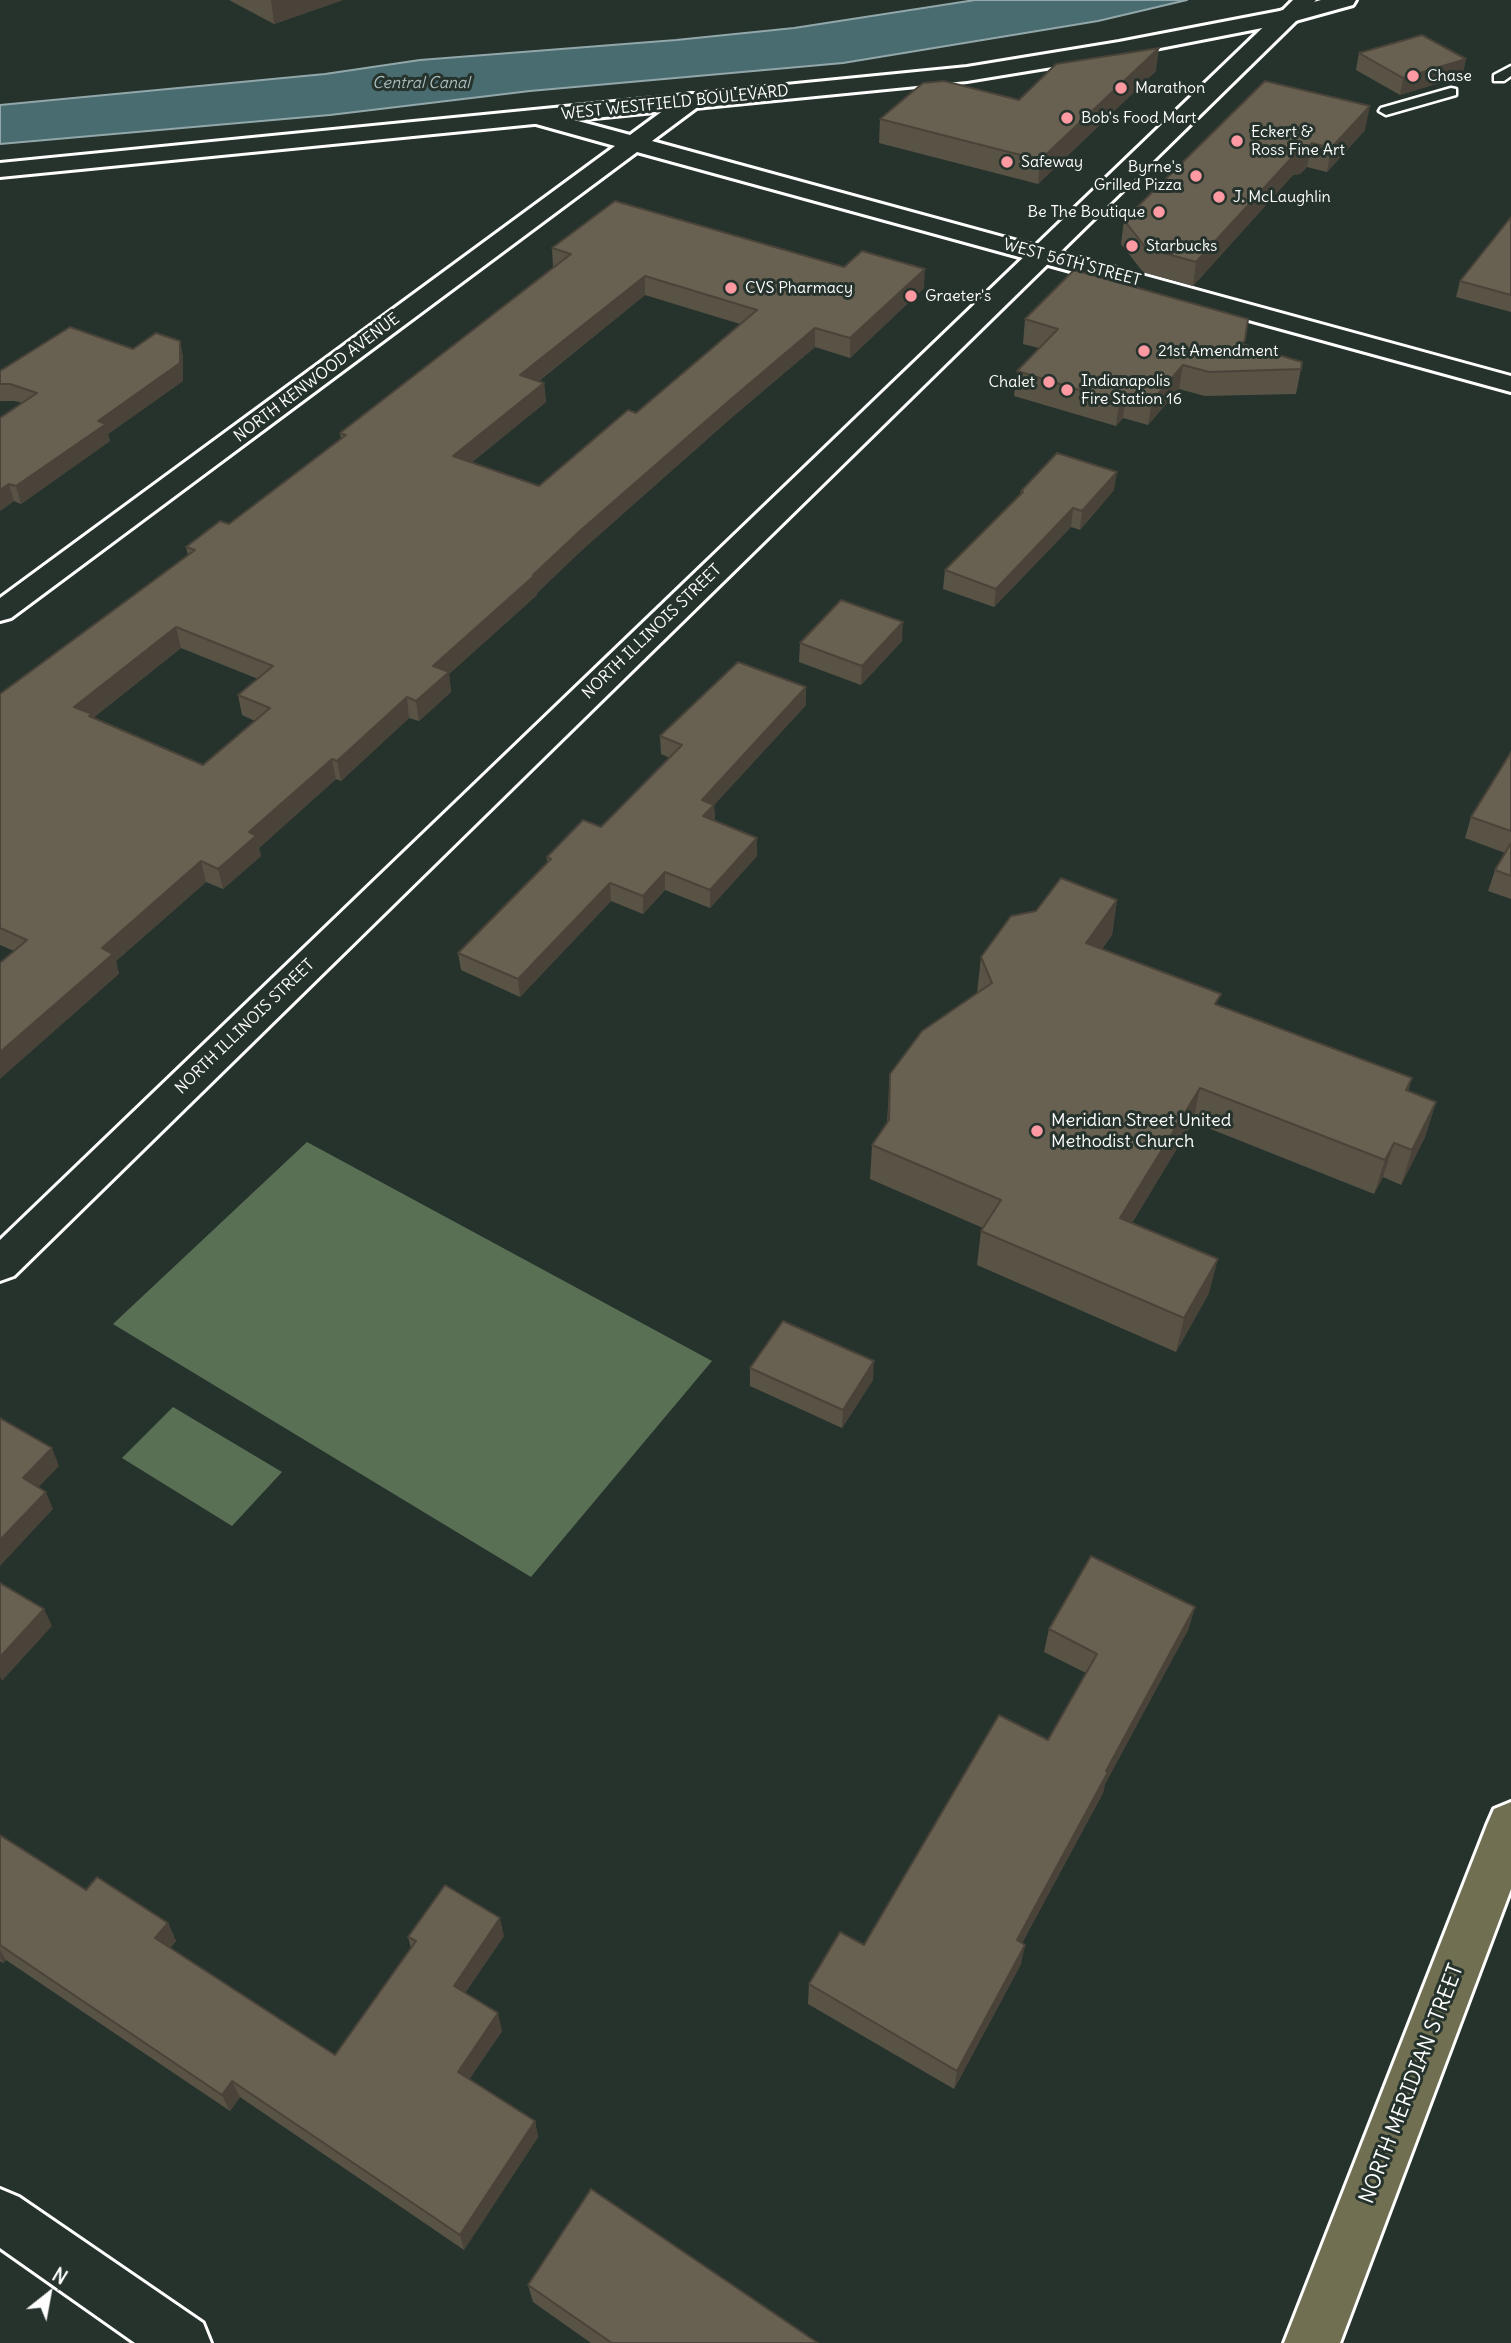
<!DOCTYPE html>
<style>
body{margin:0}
#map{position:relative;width:1511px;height:2343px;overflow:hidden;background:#26332d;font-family:Delius,sans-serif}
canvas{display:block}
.north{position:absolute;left:14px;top:2259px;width:70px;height:70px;-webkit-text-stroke:5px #26332d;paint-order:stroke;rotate:31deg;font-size:19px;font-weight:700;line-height:28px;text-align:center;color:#fff}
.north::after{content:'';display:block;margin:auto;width:24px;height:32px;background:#fff;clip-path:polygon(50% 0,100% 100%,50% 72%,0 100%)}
</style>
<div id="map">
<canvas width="1511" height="2343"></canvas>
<div class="north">N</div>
</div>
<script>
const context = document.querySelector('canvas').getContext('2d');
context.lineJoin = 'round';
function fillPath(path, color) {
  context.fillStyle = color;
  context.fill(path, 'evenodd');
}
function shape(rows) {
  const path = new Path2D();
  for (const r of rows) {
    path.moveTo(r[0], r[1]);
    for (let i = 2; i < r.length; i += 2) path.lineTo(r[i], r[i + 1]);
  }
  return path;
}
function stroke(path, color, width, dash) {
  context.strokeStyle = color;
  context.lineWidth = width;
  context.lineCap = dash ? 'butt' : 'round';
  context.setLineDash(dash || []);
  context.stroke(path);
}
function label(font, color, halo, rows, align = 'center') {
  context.font = font + ' Delius,sans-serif';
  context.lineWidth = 6;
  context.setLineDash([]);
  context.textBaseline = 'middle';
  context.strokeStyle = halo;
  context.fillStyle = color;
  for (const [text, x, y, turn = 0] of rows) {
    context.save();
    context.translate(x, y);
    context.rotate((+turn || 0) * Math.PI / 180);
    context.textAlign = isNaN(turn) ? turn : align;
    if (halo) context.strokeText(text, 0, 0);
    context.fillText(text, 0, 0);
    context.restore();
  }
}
fillPath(shape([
 [307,1142,712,1361,531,1577,113,1324],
 [173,1407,282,1472,232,1526,122,1458]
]), '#5a7055');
const water = shape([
 [975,0,1187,0,1098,21,843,63,530,91,330,115,0,144,0,105,325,74,420,60,676,40,794,28,975,0]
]);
fillPath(water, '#496c70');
stroke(water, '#92a7a9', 2);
const service = shape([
 [1511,66,1511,76,1504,81,1494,81,1494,75,1511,66],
 [1451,88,1456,89,1456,95,1386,115,1379,111,1381,108,1451,88]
]);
const minor = shape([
 [1293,0,1316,0,1296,21,1280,21,1277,16,1293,0],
 [691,94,699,96,702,101,699,106,652,141,1511,376,1511,392,637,152,11,618,0,621,0,598,615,146,529,122,525,117,529,112,537,110,630,135,683,96,691,94],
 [0,2189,19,2197,203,2323,211,2343,135,2343,0,2248,0,2189]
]);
const tertiary = shape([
 [1288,9,1296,11,1299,16,1296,21,14,1276,0,1281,0,1240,1280,11,1288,9]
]);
const secondary = shape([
 [1321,0,1356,0,1353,5,1288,23,1119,56,967,81,0,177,0,163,967,67,1119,42,1285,10,1321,0]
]);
const primary = shape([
 [1511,1802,1511,1889,1340,2343,1284,2343,1487,1825,1494,1809,1511,1802]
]);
stroke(service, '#fff', 5);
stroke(minor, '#fff', 6);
stroke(tertiary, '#fff', 6);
stroke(secondary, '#fff', 6);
stroke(primary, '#fff', 6);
fillPath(service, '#26332d');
fillPath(minor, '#26332d');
fillPath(tertiary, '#26332d');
fillPath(secondary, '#26332d');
fillPath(primary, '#716f52');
fillPath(shape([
 [229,0,343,0,274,24],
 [1359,53,1466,59,1462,76,1400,95,1356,70],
 [1156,71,1038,184,879,143,880,119,1019,100],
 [1265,81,1365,130,1327,172,1307,167,1300,174,1293,175,1193,286,1143,272,1121,244,1124,220],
 [1511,217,1511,312,1456,297,1460,281],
 [552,248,844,267,924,288,850,358,815,347,730,419,582,550,537,593,537,595,449,674,451,692,419,721,409,718,341,781,336,779,259,848,261,856,223,889,206,882,116,961,119,974,14,951,0,945,0,694,188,555,186,547,229,524,341,439,340,433,553,267],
 [645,295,740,324,636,413,539,486,471,463,546,402,544,383,539,381],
 [181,648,258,679,238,695,242,715,255,721,203,765,93,718],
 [1025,319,1244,345,1301,369,1296,394,1205,396,1179,389,1148,425,1123,418,1116,426,1014,396,1017,371,1039,348,1023,344],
 [180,341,183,358,183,381,108,434,110,441,21,504,14,501,0,511,22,403,15,401,0,401,0,371],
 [1114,490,1080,530,1071,527,994,607,943,589,945,570,1020,494,1021,491],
 [902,641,861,685,799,662,800,643],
 [806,705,714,805,715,821,757,856,710,908,665,890,643,914,611,901,520,997,461,970,458,953,547,863,547,857,601,827,670,758,661,754,660,736],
 [1511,752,1511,899,1488,891,1495,870,1505,853,1465,838,1471,817],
 [1117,900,1112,935,1102,949,1219,1006,1412,1078,1408,1091,1436,1102,1425,1137,1401,1185,1383,1177,1374,1194,1193,1122,1132,1223,1209,1293,1176,1352,977,1265,981,1231,983,1228,870,1179,872,1145,887,1123,890,1074,977,993,981,957],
 [750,1368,873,1380,842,1428,750,1386],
 [1195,1607,1188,1630,1105,1784,1103,1793,1022,1943,1021,1964,954,2089,808,2004,809,1984,864,1945,1048,1740,1086,1673,1044,1652,1049,1629],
 [0,1835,86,1890,168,1923,176,1941,170,1948,335,2055,411,1948,408,1937,504,1936,465,1993,502,2031,469,2079,535,2121,538,2137,464,2250,240,2097,230,2111,6,1960,3,1963,0,1961],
 [528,2285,818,2343,591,2343,533,2302]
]), '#595346');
fillPath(shape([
 [271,0,343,0,274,24],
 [1159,48,1156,71,1038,184,1040,160],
 [1466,59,1462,76,1400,95,1403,78],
 [1370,106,1365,130,1327,172,1331,148],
 [1312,143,1307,167,1300,174,1293,175,1193,286,1196,262,1297,152],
 [925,269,924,288,850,358,850,338],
 [645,276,645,295,522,394,520,375],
 [815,328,815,347,730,419,582,550,537,593,537,595,449,674,451,692,419,721,416,701,433,666,581,530,730,400],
 [180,341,183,358,183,381,108,434,110,441,21,504,16,486,98,421],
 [1183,365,1179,389,1148,425,1152,401],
 [544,383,546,402,455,476,453,456],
 [1126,394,1123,418,1116,426,1119,402],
 [1117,472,1114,490,1080,530,1082,511],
 [9,484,14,501,0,511,0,490],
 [1073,508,1071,527,994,607,996,589],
 [903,622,902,641,861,685,862,666],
 [176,627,181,648,93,718,97,734,74,707],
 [806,687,806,705,714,805,715,823,704,834,702,800],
 [407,697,409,718,341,781,337,761],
 [332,759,336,779,259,848,261,856,223,889,218,869,249,832],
 [757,838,757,856,710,908,710,890],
 [201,861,206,882,116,961,119,974,0,1079,0,1052,102,948],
 [665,872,665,890,643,914,643,896],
 [610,883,611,901,520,997,518,979],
 [1117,900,1112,935,1080,978,1086,943],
 [1200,1088,1193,1122,1114,1252,1120,1218],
 [1436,1102,1425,1137,1401,1185,1412,1150],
 [1394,1143,1383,1177,1374,1194,1385,1160],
 [1218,1259,1209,1293,1176,1352,1184,1318],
 [874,1361,873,1380,842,1428,843,1410],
 [52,1448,59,1466,30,1496,23,1478],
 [46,1492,53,1509,0,1566,0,1540],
 [1195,1607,1188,1630,1105,1784,1103,1793,1013,1960,1017,1940,1106,1771],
 [44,1609,52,1626,2,1681,0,1677,0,1657],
 [500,1918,504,1936,458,2003,454,1986],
 [168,1923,176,1941,164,1956,155,1938],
 [1025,1945,1021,1964,954,2089,957,2071],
 [0,1950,6,1960,3,1963,0,1958],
 [498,2013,502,2031,463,2089,458,2072],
 [232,2081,240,2097,230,2111,222,2095],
 [535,2121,538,2137,464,2250,460,2235]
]), '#494339');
const building = shape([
 [1422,35,1466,59,1403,78,1359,53,1422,35],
 [1159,48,1040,160,880,119,923,83,944,81,1019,100,1056,64,1159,48],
 [1265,81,1370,106,1331,148,1312,143,1305,151,1297,152,1196,262,1146,248,1124,220,1265,81],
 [615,201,844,267,862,251,925,269,850,338,815,328,730,400,581,530,533,575,535,575,433,666,449,672,416,701,407,697,337,761,332,759,249,832,256,836,218,869,201,861,102,948,113,954,0,1052,0,963,27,940,0,928,0,694,195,550,186,547,220,521,229,524,346,435,340,433,571,254,552,248,615,201],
 [645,276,757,310,636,413,628,410,539,486,453,456,544,383,520,375,645,276],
 [176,627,273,666,238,695,270,708,203,765,89,716,92,714,74,707,176,627],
 [1511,217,1511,295,1460,281,1511,217],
 [1074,270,1248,319,1245,340,1242,344,1302,362,1301,369,1209,372,1183,365,1152,401,1126,394,1119,402,1017,371,1058,329,1025,319,1074,270],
 [70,327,133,349,156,333,180,341,180,363,98,421,106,424,16,486,9,484,0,490,0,418,37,393,10,384,0,384,0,371,70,327],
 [1057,453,1117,472,1082,511,1073,508,996,589,945,570,1023,492,1021,491,1057,453],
 [841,600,903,622,862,666,800,643,841,600],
 [738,662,806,687,702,800,714,805,703,816,757,838,710,890,665,872,643,896,610,883,518,979,458,953,551,859,547,857,583,820,601,827,682,745,660,736,738,662],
 [1511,752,1511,831,1471,817,1511,752],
 [1511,843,1511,876,1495,870,1511,843],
 [1061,878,1117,900,1086,943,1221,994,1215,1004,1412,1078,1406,1090,1436,1102,1412,1150,1394,1143,1385,1160,1200,1088,1120,1218,1218,1259,1184,1318,981,1231,1001,1200,872,1145,889,1120,890,1074,922,1031,992,983,981,957,1011,916,1036,911,1061,878],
 [783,1321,874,1361,843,1410,750,1368,783,1321],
 [0,1418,52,1448,23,1478,46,1492,0,1540,0,1418],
 [1091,1556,1195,1607,1106,1771,1108,1772,1017,1940,1025,1945,957,2071,809,1984,840,1932,864,1945,999,1715,1048,1740,1097,1654,1049,1629,1091,1556],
 [0,1583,44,1609,0,1657,0,1583],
 [0,1835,86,1890,97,1877,168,1923,155,1938,335,2055,416,1941,408,1937,445,1885,500,1918,454,1986,498,2013,458,2072,535,2121,460,2235,232,2081,222,2095,0,1945,0,1835],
 [591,2189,818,2343,612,2343,528,2285,591,2189]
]);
fillPath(building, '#686051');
stroke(building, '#494339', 2);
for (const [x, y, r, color] of [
 [1413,76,7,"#ff9aa2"],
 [1121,88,7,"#ff9aa2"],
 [1067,118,7,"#ff9aa2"],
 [1237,141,7,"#ff9aa2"],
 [1007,162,7,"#ff9aa2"],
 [1196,176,7,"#ff9aa2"],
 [1219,197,7,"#ff9aa2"],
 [1159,212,7,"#ff9aa2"],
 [1132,246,7,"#ff9aa2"],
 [731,288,7,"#ff9aa2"],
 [911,296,7,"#ff9aa2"],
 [1144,351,7,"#ff9aa2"],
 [1049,382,7,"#ff9aa2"],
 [1067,390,7,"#ff9aa2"],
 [1037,1131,7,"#ff9aa2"]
]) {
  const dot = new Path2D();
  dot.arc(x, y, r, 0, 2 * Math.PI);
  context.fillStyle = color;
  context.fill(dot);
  stroke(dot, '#26332d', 2.5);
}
label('16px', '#fff', '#26332d', [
 ["Chase",1427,76],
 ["Marathon",1135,88],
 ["Bob's Food Mart",1081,118],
 ["Eckert &",1251,132],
 ["Ross Fine Art",1251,150],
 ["Safeway",1021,162],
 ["Byrne's",1182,167,"right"],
 ["Grilled Pizza",1182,185,"right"],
 ["J. McLaughlin",1233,197],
 ["Be The Boutique",1145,212,"right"],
 ["Starbucks",1146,246],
 ["CVS Pharmacy",745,288],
 ["Graeter's",925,296],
 ["21st Amendment",1158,351],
 ["Indianapolis",1081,381],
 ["Fire Station 16",1081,399],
 ["Chalet",1035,382,"right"]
], 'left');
label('italic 16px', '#adbdbf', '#26332d', [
 ["Central Canal",421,83]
]);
label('16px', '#fff', '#26332d', [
 ["WEST WESTFIELD BOULEVARD",675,103,-6],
 ["WEST 56TH STREET",1072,263,15],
 ["NORTH KENWOOD AVENUE",317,378,-37],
 ["NORTH ILLINOIS STREET",652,632,-44],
 ["NORTH ILLINOIS STREET",245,1027,-44]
]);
label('18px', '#fff', '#26332d', [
 ["Meridian Street United",1051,1121],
 ["Methodist Church",1051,1142]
], 'left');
label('21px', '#fff', '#26332d', [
 ["NORTH MERIDIAN STREET",1412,2084,-69]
]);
</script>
